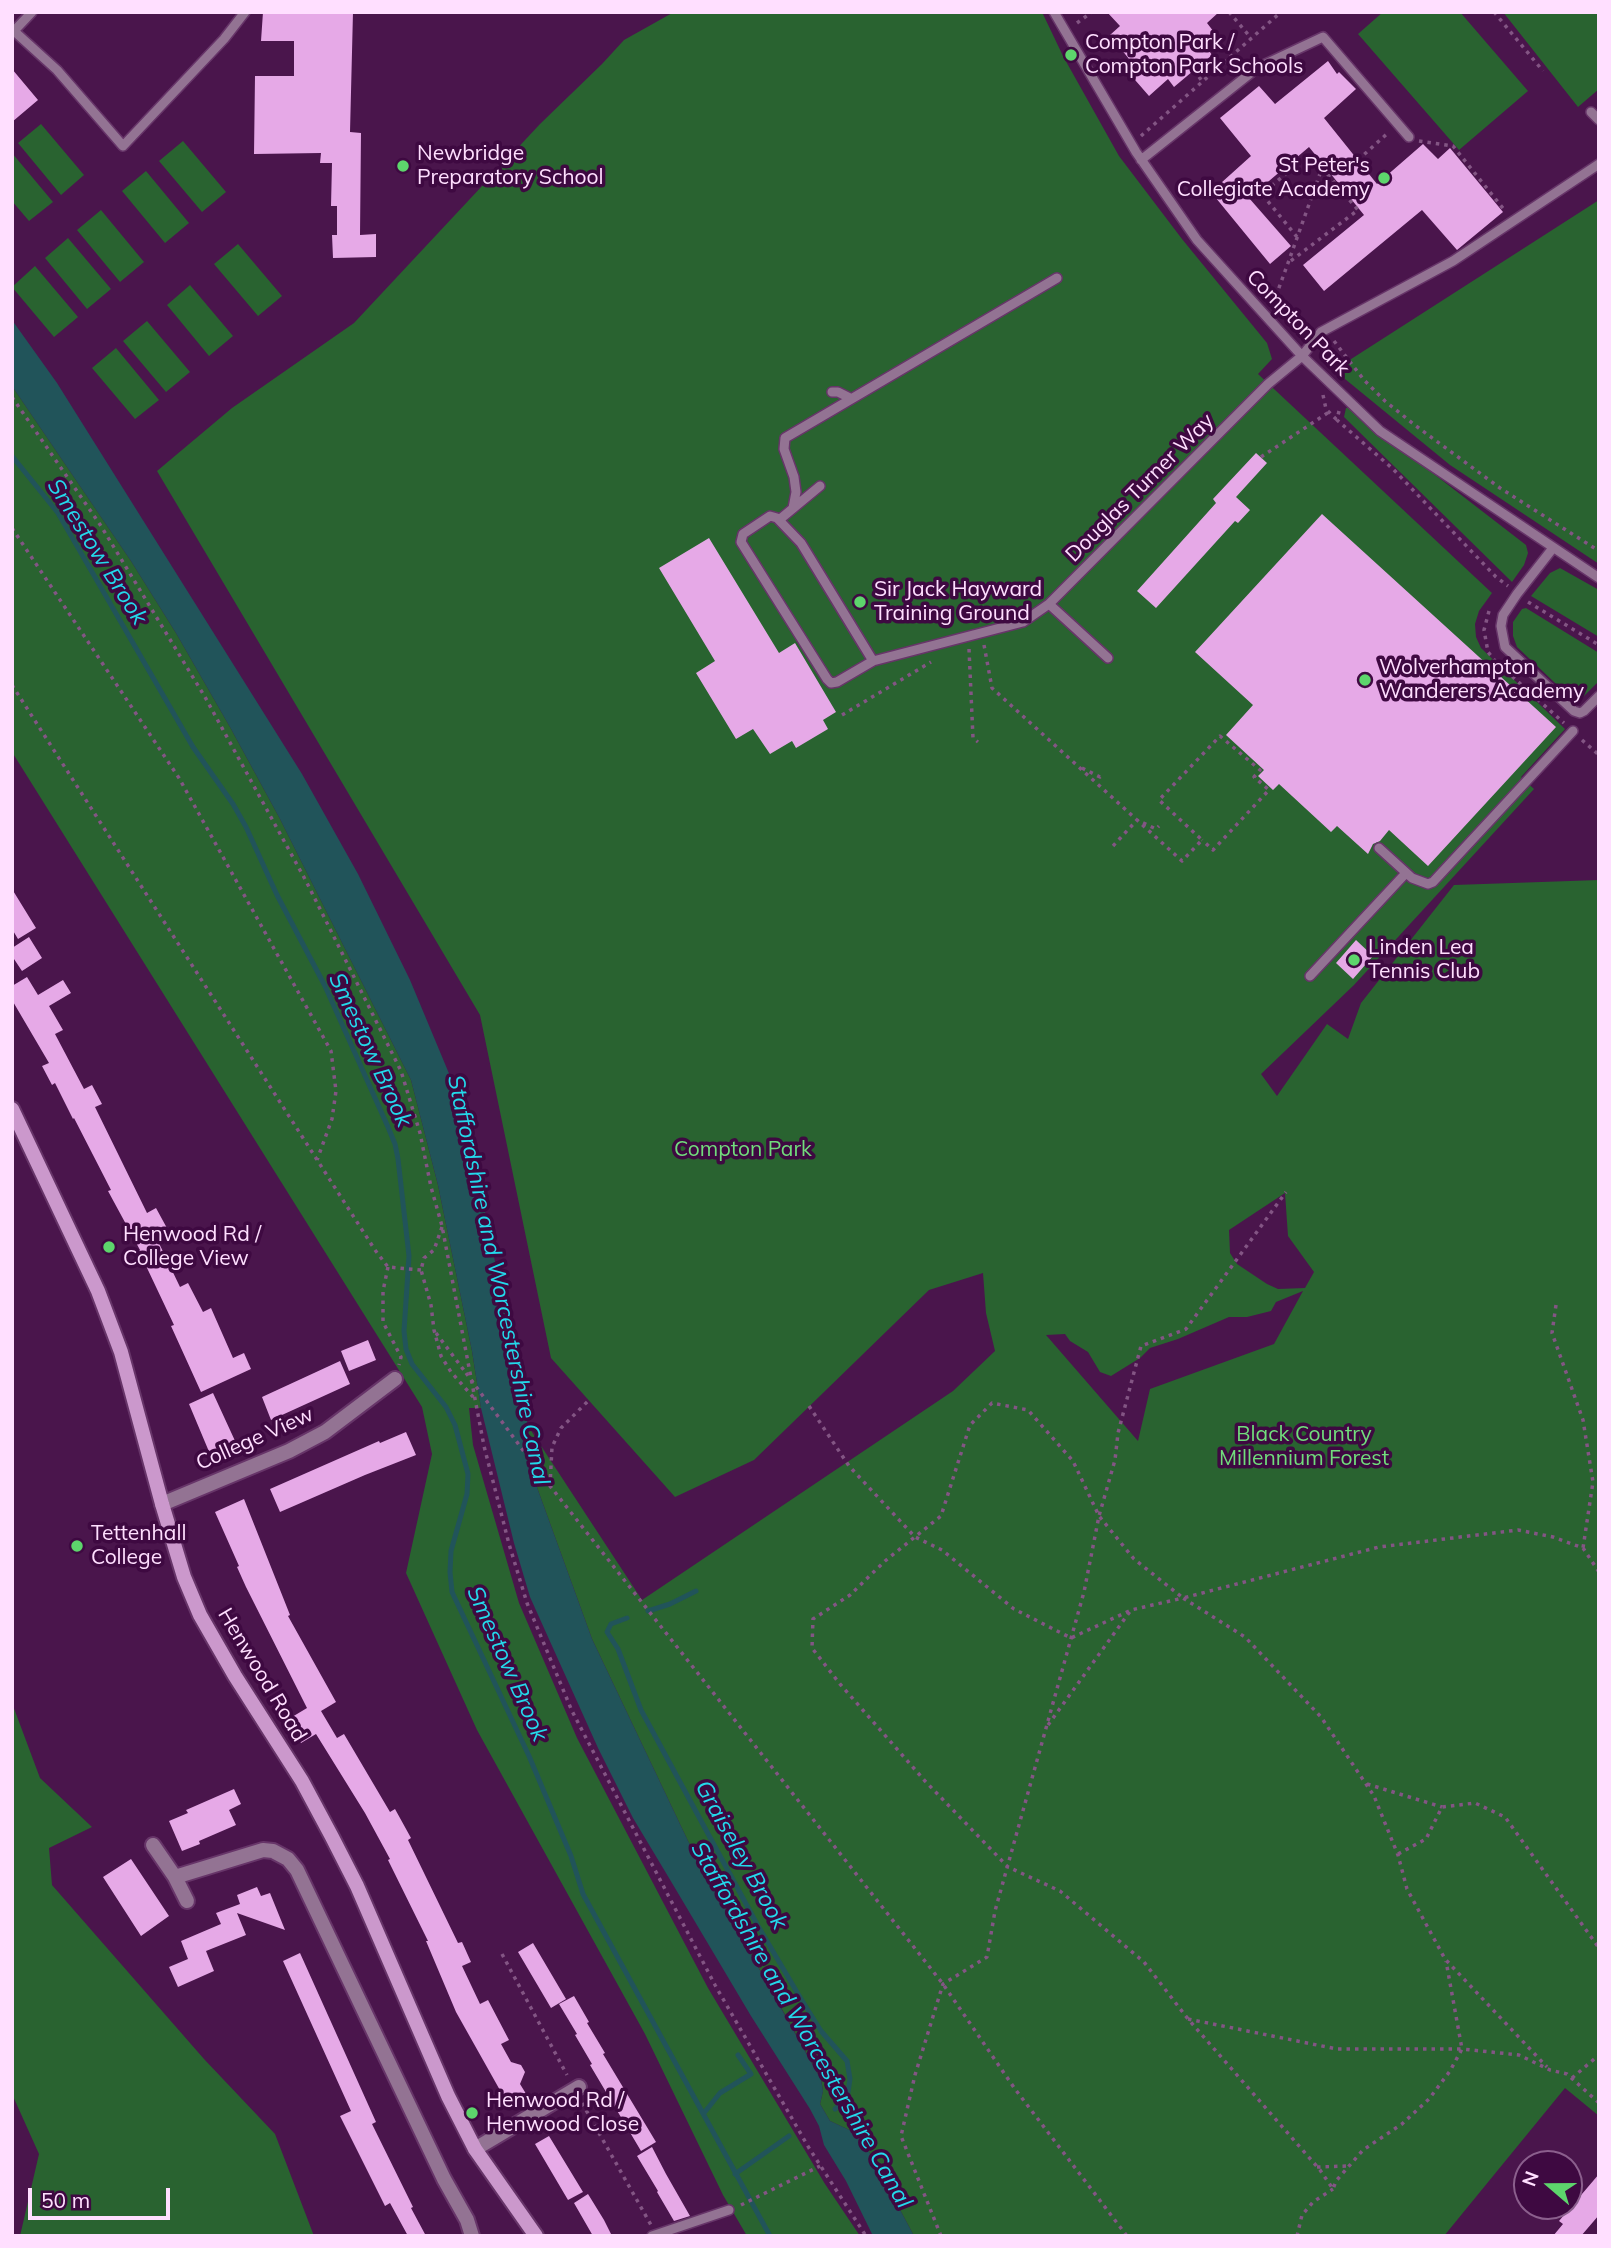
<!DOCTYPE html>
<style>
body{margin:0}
#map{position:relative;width:1611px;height:2248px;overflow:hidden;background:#4a154c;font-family:Mulish,sans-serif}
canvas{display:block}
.frame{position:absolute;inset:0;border:14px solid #ffdfff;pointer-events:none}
.north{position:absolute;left:1513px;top:2150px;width:70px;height:70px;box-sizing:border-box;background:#3e0941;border:2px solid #8b5f8d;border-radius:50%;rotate:290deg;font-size:19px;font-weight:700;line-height:28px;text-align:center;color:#ffdfff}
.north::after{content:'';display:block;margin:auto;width:24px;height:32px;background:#5dd56c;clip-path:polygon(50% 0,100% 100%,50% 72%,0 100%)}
.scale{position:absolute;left:28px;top:2188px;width:142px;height:32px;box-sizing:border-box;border:4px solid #ffdfff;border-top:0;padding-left:9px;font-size:21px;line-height:24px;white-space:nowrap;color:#ffdfff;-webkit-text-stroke:5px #3e0941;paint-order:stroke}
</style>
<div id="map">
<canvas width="1611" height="2248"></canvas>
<div class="frame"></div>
<div class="north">N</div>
<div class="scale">50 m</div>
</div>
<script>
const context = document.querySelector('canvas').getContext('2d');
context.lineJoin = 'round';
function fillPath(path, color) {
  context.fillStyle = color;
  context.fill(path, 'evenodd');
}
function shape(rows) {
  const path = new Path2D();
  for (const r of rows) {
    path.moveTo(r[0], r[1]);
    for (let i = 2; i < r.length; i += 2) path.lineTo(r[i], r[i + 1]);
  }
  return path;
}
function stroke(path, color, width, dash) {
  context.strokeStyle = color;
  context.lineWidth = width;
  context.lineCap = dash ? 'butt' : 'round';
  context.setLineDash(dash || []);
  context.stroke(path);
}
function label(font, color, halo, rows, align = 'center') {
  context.font = font + ' Mulish,sans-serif';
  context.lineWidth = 7;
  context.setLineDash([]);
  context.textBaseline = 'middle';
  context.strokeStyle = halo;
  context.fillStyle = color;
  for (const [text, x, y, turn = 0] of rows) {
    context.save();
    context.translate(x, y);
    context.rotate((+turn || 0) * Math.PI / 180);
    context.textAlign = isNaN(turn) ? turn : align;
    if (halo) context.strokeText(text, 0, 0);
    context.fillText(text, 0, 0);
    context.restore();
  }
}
fillPath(shape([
 [674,12,1042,12,1063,56,1119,156,1182,239,1267,343,1272,359,1258,374,1492,593,1479,611,1475,624,1476,637,1481,648,1565,729,1521,777,1534,789,1354,985,1261,1074,1277,1096,1327,1024,1348,1039,1361,1003,1454,885,1599,880,1599,2116,1565,2088,1444,2236,914,2236,860,2135,830,2121,820,2104,823,2091,821,2079,688,1841,592,1639,535,1482,528,1426,642,1600,953,1391,995,1351,986,1313,983,1273,929,1290,754,1460,675,1497,551,1358,480,1015,157,471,232,408,354,323,540,124,602,64,624,40],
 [1285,1193,1288,1236,1314,1272,1305,1288,1278,1289,1267,1284,1237,1264,1230,1253,1229,1230],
 [1303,1291,1274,1344,1150,1389,1138,1441,1046,1335,1065,1334,1070,1341,1088,1352,1100,1372,1111,1376,1140,1358,1150,1348,1178,1339,1229,1317,1247,1317,1271,1311,1276,1302],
 [1383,12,1460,12,1528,91,1459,150,1358,34],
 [1503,12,1599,12,1599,89,1578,107],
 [41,124,84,175,61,195,18,143],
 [183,141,226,192,202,212,159,161],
 [12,153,53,202,29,221,12,201],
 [146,171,189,223,165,243,122,191],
 [1599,200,1599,564,1450,465,1334,370],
 [101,210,144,262,120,282,77,230],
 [68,238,111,289,87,309,45,258],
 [238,244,282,296,258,316,214,264],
 [35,266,78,317,54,337,12,287],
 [190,285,233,336,209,356,167,305],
 [147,321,190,372,166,392,123,341],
 [116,348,159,400,135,419,92,368],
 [12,386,131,561,176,633,230,727,279,817,411,1080,438,1185,472,1351,481,1408,469,1408,473,1445,519,1603,577,1738,708,1988,825,2184,860,2236,747,2236,723,2195,645,2034,477,1730,406,1573,432,1454,422,1407,12,752],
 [1346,408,1350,408,1378,434,1434,474,1526,545,1528,553,1524,565,1512,582,1344,417],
 [1560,568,1599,590,1599,637,1531,596,1550,573],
 [1526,608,1599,653,1599,681,1580,700,1572,699,1517,647,1513,636,1513,622,1522,609],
 [12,1703,40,1778,92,1827,49,1848,52,1885,204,2059,275,2134,314,2236,20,2236,39,2154,12,2094]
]), '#296330');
fillPath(shape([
 [12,320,57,383,302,774,358,874,410,980,458,1095,476,1167,528,1426,535,1482,592,1639,688,1841,821,2080,823,2091,820,2104,830,2121,860,2135,914,2236,873,2236,846,2181,824,2145,819,2126,810,2109,751,2016,669,1878,633,1818,598,1748,530,1597,514,1543,481,1408,472,1351,438,1185,411,1080,279,817,230,727,176,633,131,561,12,386]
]), '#21545a');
stroke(shape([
 [12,456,58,513,193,747,233,804,246,827,277,895,325,986,388,1127,395,1144,398,1159,409,1256,404,1331,406,1349,412,1364,446,1407,455,1425,468,1474,467,1494,451,1551,450,1572,452,1592,529,1756,571,1856,583,1894,770,2236],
 [648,1611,670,1604,696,1591],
 [627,1618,611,1624,607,1632,618,1649,641,1710,758,1926,801,1999,821,2031,847,2061,850,2079,847,2099,835,2109],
 [704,2113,720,2093,751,2074,738,2055],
 [735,2174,789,2136]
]), '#21545a', 5);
fillPath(shape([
 [263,12,353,12,350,132,361,133,360,235,376,234,376,257,333,258,332,235,337,235,337,206,331,206,332,163,320,163,321,153,254,154,255,76,294,76,294,41,261,41],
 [1107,12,1219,12,1207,23,1217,36,1205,45,1212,55,1174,87,1168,79,1149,96,1122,65,1129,59,1110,35,1120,26],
 [1328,61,1337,74,1339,72,1356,89,1324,118,1377,184,1423,144,1438,159,1450,148,1503,212,1457,250,1422,210,1324,291,1303,265,1364,215,1309,147,1249,198,1291,246,1270,264,1211,192,1251,156,1220,118,1259,86,1275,104],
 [12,69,38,100,12,122],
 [1256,453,1267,463,1236,497,1250,510,1238,523,1235,521,1156,608,1137,591,1216,503,1213,499],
 [1322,514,1556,727,1428,866,1389,830,1380,841,1373,844,1368,854,1337,826,1331,832,1279,784,1273,790,1258,776,1264,770,1226,735,1253,705,1195,652],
 [709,538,779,653,795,643,836,712,823,720,828,729,796,748,792,741,770,754,753,729,736,739,696,673,715,661,659,568],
 [12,889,36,928,18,939,12,929],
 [29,937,42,958,22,971,12,956,12,948],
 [1356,940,1373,956,1353,979,1336,963],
 [27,977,38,995,63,980,71,993,49,1006,63,1030,55,1034,84,1089,92,1085,102,1104,95,1107,147,1213,156,1208,168,1230,156,1237,180,1287,188,1283,203,1312,211,1308,233,1358,244,1353,251,1369,201,1392,171,1326,174,1325,139,1251,140,1250,108,1191,111,1190,74,1118,73,1119,55,1083,52,1085,42,1066,49,1063,12,1000,12,986],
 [368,1340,376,1360,349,1371,341,1351],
 [340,1361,350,1384,271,1420,262,1397],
 [213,1393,236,1443,210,1454,189,1404],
 [406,1432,416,1455,365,1475,280,1512,270,1489,379,1441,380,1443],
 [244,1499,290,1615,288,1616,336,1702,321,1711,337,1738,344,1734,390,1812,395,1809,411,1838,408,1840,458,1943,462,1942,471,1962,462,1966,480,2004,488,2000,509,2040,501,2044,511,2062,521,2065,525,2072,520,2084,528,2097,510,2108,456,2012,426,1941,428,1941,388,1860,390,1859,365,1813,316,1734,301,1743,287,1720,307,1708,246,1587,237,1567,239,1566,215,1512],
 [234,1789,241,1804,229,1810,236,1825,199,1841,200,1844,182,1851,169,1821,188,1813,186,1810],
 [131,1859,169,1916,141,1936,103,1877],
 [257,1887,261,1896,270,1893,285,1930,237,1913,246,1935,206,1951,214,1971,178,1987,169,1967,188,1959,181,1941,221,1924,216,1913,240,1904,237,1895],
 [533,1943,566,1999,551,2008,518,1952],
 [300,1953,376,2122,372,2124,413,2207,411,2208,426,2236,408,2236,390,2203,385,2206,340,2116,351,2111,283,1961],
 [574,1996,589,2022,587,2023,605,2053,603,2054,656,2142,641,2151,590,2065,592,2064,575,2035,577,2034,559,2004],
 [549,2136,583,2192,568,2200,535,2144],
 [652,2147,666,2174,690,2216,674,2221,657,2192,658,2191,637,2156],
 [1599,2174,1599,2215,1581,2236,1553,2236,1563,2224,1559,2221],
 [588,2194,604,2220,612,2236,593,2236,574,2203]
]), '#e6a9e7');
const lane = shape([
 [32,12,14,31,57,70,123,146,224,39,245,12],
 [1054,12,1136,152,1197,240,1302,356,1380,431,1599,578],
 [1591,112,1599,120],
 [1141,160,1257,68,1323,37,1409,137],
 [832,392,838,392,850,398],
 [793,508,796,492,794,477,784,449,785,438,1057,278],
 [779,520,820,486],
 [1553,548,1517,594,1503,615,1501,626,1505,647,1574,711,1580,713,1584,711,1599,696],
 [1049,604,1108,658],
 [873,661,801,543,777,518,770,516,743,534,741,542,827,679,831,683,837,682,873,661,1023,622,1049,604,1268,384,1302,356,1321,332,1453,261,1599,164],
 [1379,848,1412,878,1428,884,1433,882,1573,731],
 [1310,976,1406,873],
 [652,2236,729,2210]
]);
const street = shape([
 [162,1504,289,1451,325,1432,395,1379],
 [153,1845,175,1877,187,1901],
 [175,1877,263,1850,273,1851,288,1859,297,1870,444,2179,467,2220,472,2236],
 [475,2149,579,2087]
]);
const secondary = shape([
 [12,1109,98,1291,121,1352,162,1504,184,1577,200,1615,235,1676,302,1781,332,1837,357,1886,448,2096,475,2149,536,2236]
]);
stroke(lane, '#673569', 12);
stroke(street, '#673569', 18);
stroke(secondary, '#673569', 18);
stroke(shape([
 [1229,12,1251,38],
 [1494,12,1543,71],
 [1077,23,1092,12],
 [1194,70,1202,81],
 [1141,136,1281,12],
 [1419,141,1453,146,1506,212],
 [1358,160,1389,132],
 [1297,237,1262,194,1309,154,1322,168],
 [1273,304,1288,263,1322,168,1358,210,1288,263],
 [1334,341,1364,380,1385,401,1416,426,1500,488,1599,551],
 [1323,395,1326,409,1337,420],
 [12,397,101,526,205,697,306,881,401,1071,420,1133,431,1187,442,1226,484,1446,509,1544,527,1603,572,1711,715,1985,809,2148,866,2236],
 [1339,411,1337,420,1393,469,1496,577,1508,586],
 [1261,457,1329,412],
 [12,528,179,778,331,1051,336,1091,332,1119,317,1160],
 [1528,602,1599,645],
 [1489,611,1484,630,1488,652,1496,662,1564,723],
 [984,645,992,688,1137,820,1156,829,1159,826],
 [969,649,973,738,978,742],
 [12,685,375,1250,388,1267,421,1270],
 [842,715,931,662],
 [1582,740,1599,755],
 [1082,768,1100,777,1102,775],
 [1113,846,1137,820,1182,861,1202,840,1159,800,1220,736,1260,770,1254,777,1269,790,1213,850,1202,840],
 [442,1227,434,1250,424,1258,421,1270,431,1305,434,1330,441,1356,451,1372,474,1398],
 [388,1267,383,1291,383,1322,401,1357,399,1365],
 [1556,1305,1552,1333,1583,1420,1593,1482,1583,1548],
 [436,1333,466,1373],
 [809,1406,849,1466,915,1537,942,1550,1014,1609,1071,1638,1129,1611],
 [539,1472,943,1984,1015,2089,1127,2236],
 [550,1486,552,1447,561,1428,589,1400],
 [1599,1572,1583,1548,1553,1537,1518,1530,1379,1547,1183,1598,1134,1559,1099,1516,1073,1461,1028,1410,992,1403,970,1425,941,1516,885,1561,850,1595,813,1619,812,1648,840,1684,925,1781,1008,1867,1060,1891,1144,1962,1188,2019,1320,2170,1333,2189,1336,2181,1363,2150,1402,2124,1429,2099,1450,2071,1462,2049,1519,2055,1550,2070,1567,2074,1599,2103],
 [1048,1725,1131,1610,1183,1598,1245,1637,1321,1717,1374,1796,1398,1855,1407,1889,1445,1959,1547,2067],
 [1367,1784,1442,1807],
 [1398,1854,1426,1839,1442,1807,1475,1803,1505,1817,1599,1948],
 [502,1954,567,2075],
 [1188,2019,1337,2049,1462,2049,1446,1961],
 [1572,2078,1599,2055],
 [582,2103,651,2225],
 [1317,2167,1349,2166],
 [741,2205,820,2166],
 [941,2236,901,2136,915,2075,943,1984,987,1957,995,1911,1084,1592,1099,1516,1115,1460,1118,1433,1141,1346,1186,1329,1286,1192],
 [1297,2236,1302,2215,1313,2202,1333,2189]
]), '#835584', 3.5, [3.5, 5]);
stroke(lane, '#937393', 9);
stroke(street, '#937393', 14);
stroke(secondary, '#cb98cc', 14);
stroke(shape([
 [466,1373,539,1472]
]), '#835584', 3.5, [3.5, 5]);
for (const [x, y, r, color] of [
 [1071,55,7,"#5dd56c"],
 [403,166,7,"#5dd56c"],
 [1384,178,7,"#5dd56c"],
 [860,602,7,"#5dd56c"],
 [1365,680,7,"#5dd56c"],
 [1354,960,7,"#5dd56c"],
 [109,1247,7,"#5dd56c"],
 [77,1546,7,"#5dd56c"],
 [472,2113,7,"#5dd56c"]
]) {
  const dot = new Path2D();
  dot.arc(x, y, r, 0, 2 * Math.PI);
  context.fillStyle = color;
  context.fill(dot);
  stroke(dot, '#3e0941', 2.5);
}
label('21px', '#ffdfff', '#3e0941', [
 ["Compton Park /",1085,43],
 ["Compton Park Schools",1085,67],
 ["Newbridge",417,154],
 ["Preparatory School",417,178],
 ["St Peter's",1370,166,"right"],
 ["Collegiate Academy",1370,190,"right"],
 ["Sir Jack Hayward",874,590],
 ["Training Ground",874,614],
 ["Wolverhampton",1379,668],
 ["Wanderers Academy",1379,692],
 ["Linden Lea",1368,948],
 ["Tennis Club",1368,972],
 ["Henwood Rd /",123,1235],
 ["College View",123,1259],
 ["Tettenhall",91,1534],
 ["College",91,1558],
 ["Henwood Rd /",486,2101],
 ["Henwood Close",486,2125]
], 'left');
label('21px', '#ffdfff', '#3e0941', [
 ["Compton Park",1298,323,46],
 ["Douglas Turner Way",1140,488,-45],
 ["College View",255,1439,-24],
 ["Henwood Road",262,1675,59]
]);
label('21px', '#71dd7c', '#3e0941', [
 ["Compton Park",743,1150],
 ["Black Country",1304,1435],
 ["Millennium Forest",1304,1459]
]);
label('italic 23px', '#23d9eb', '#3e0941', [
 ["Smestow Brook",97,552,58],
 ["Smestow Brook",370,1050,65],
 ["Staffordshire and Worcestershire Canal",498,1280,78],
 ["Smestow Brook",507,1664,66],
 ["Graiseley Brook",741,1855,61],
 ["Staffordshire and Worcestershire Canal",801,2025,60]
]);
</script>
